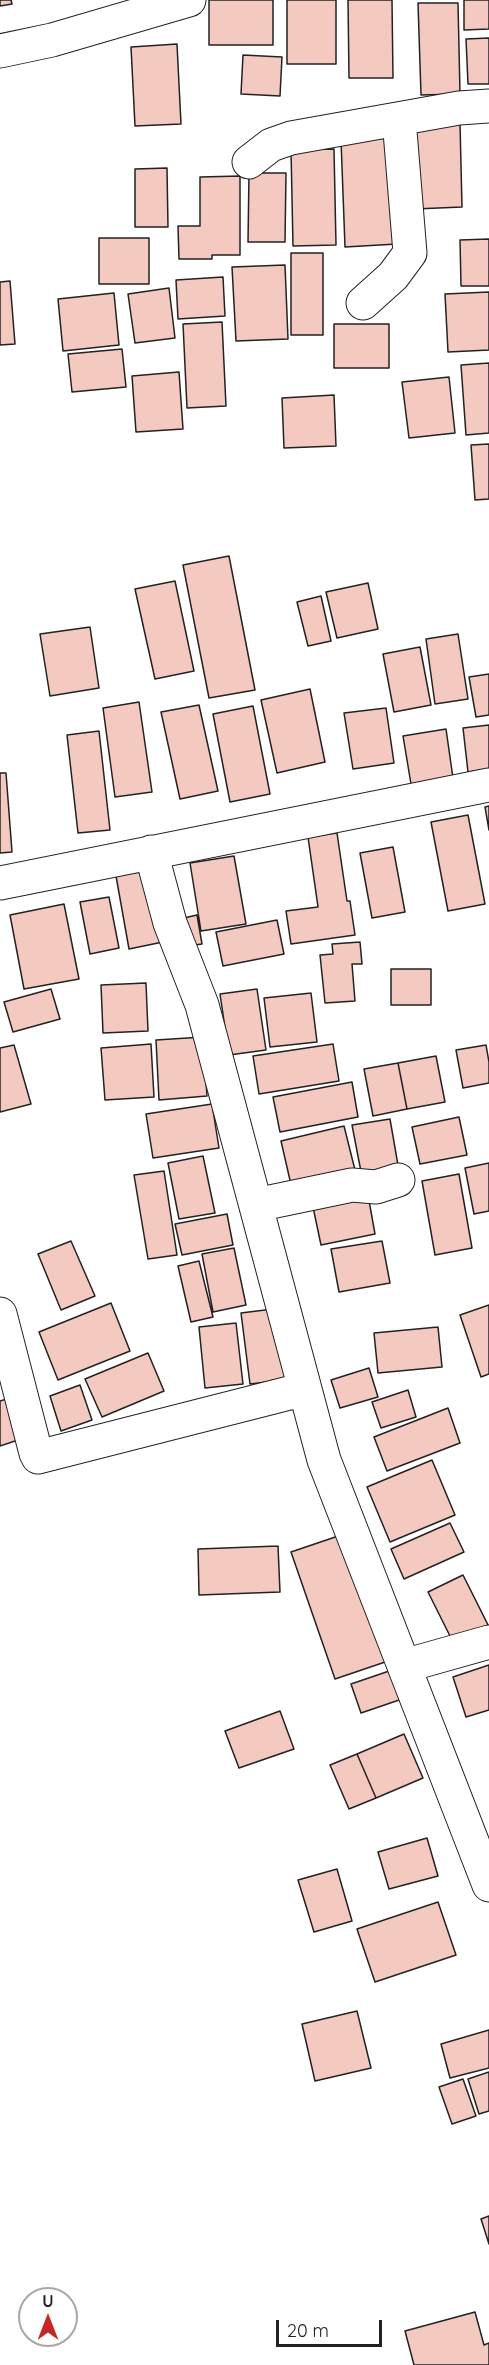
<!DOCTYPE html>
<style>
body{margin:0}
#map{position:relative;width:489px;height:2365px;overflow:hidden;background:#fff;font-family:Quicksand,sans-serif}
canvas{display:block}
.north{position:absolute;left:18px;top:2287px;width:60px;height:60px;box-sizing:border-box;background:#fff;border:2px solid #a7a7a7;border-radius:50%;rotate:0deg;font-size:16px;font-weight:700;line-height:24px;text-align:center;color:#222}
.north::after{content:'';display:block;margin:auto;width:21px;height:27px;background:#c62828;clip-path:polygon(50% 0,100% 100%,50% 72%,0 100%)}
.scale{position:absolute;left:276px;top:2320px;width:106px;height:27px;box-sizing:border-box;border:3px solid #222;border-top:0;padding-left:8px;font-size:18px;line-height:21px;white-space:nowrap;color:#222;-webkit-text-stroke:4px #fff;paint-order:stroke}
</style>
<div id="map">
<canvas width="489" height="2365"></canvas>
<div class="north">U</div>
<div class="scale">20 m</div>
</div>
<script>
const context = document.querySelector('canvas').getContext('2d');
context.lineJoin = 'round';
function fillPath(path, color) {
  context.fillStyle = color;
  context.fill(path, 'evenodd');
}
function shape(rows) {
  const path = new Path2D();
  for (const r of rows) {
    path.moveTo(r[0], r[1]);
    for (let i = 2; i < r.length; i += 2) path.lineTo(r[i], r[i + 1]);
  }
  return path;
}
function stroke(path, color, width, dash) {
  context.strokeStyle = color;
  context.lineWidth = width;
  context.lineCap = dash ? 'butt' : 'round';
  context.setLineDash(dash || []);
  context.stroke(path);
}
const building = shape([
 [0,0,11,0,12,4,0,6,0,0],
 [209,0,273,0,273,45,209,45,209,0],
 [287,0,336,0,336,64,287,64,287,0],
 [348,0,392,0,393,78,349,78,348,0],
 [464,0,489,0,489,29,464,30,464,0],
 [418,3,458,3,460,94,421,95,418,3],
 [489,38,489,84,468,84,466,39,489,38],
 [177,44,181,124,135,126,131,47,177,44],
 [243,55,282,57,280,96,241,94,243,55],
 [414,123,460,123,462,207,415,209,414,123],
 [392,138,397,244,345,247,341,140,392,138],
 [334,149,336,245,293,246,291,150,334,149],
 [167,168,168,227,135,227,135,169,167,168],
 [249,173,286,173,285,242,248,242,249,173],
 [240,176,240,255,212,255,212,259,179,259,178,226,200,226,200,177,240,176],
 [99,238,149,238,149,284,99,284,99,238],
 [489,239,489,286,461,286,460,240,489,239],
 [291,253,323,253,323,335,291,335,291,253],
 [285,265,288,339,236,341,232,267,285,265],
 [223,277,225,316,178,319,176,280,223,277],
 [10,281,15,344,0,345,0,282,10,281],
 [169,288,175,338,135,343,128,294,169,288],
 [489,292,489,350,448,352,445,294,489,292],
 [114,293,119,345,63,351,58,299,114,293],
 [222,322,226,406,187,408,183,324,222,322],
 [334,324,389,324,389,368,334,368,334,324],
 [122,349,126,387,72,392,68,354,122,349],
 [489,363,489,433,466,435,461,365,489,363],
 [179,372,183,429,136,432,132,376,179,372],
 [449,377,455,433,409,438,402,382,449,377],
 [334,395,336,446,284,448,282,398,334,395],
 [489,444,489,499,475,500,471,445,489,444],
 [229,556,255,690,209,698,183,565,229,556],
 [175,581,194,671,155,679,135,589,175,581],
 [368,583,378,629,337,638,326,592,368,583],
 [321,596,331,641,308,646,297,602,321,596],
 [90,627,99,688,50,696,40,634,90,627],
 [458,634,468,699,435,704,426,639,458,634],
 [420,647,431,705,394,712,383,654,420,647],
 [489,674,489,715,476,717,469,677,489,674],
 [310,689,325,762,277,773,261,700,310,689],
 [139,702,152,792,115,797,103,708,139,702],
 [199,705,218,791,180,799,161,712,199,705],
 [253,706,270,794,230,802,213,714,253,706],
 [386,708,394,763,353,769,344,713,386,708],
 [489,725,489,769,468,772,463,728,489,725],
 [446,729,453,778,411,784,403,736,446,729],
 [99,731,110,830,78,833,67,735,99,731],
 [0,773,6,773,12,852,0,853,0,773],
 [489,806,489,830,485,807,489,806],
 [468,815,485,904,448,911,431,822,468,815],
 [337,833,347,901,350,901,355,935,291,944,286,911,318,907,308,837,337,833],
 [393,847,405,912,372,918,360,853,393,847],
 [234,856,246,924,201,931,190,863,234,856],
 [150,870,163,942,129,949,116,876,150,870],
 [109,897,119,948,90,954,80,902,109,897],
 [64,904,79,979,24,989,10,915,64,904],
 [197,915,202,944,180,947,175,920,197,915],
 [277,920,284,954,223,966,216,932,277,920],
 [360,942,362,964,352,964,355,1001,325,1003,320,955,333,954,332,944,360,942],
 [391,969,431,969,431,1005,391,1005,391,969],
 [146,983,148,1031,103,1033,101,985,146,983],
 [51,989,60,1019,13,1032,4,1002,51,989],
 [257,989,266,1050,229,1055,220,994,257,989],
 [311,993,317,1042,270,1047,264,998,311,993],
 [203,1037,207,1096,159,1100,156,1040,203,1037],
 [151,1044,154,1097,105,1100,101,1048,151,1044],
 [333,1044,339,1081,259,1094,253,1056,333,1044],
 [14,1045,31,1104,0,1112,0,1048,14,1045],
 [486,1045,489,1062,489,1083,463,1088,456,1050,486,1045],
 [436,1056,445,1102,407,1109,398,1063,436,1056],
 [398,1063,407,1109,373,1116,364,1069,398,1063],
 [352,1082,358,1117,280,1132,273,1097,352,1082],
 [212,1104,219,1148,153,1158,146,1114,212,1104],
 [459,1117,467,1155,420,1164,412,1127,459,1117],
 [390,1119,399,1171,362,1177,352,1125,390,1119],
 [344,1126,356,1174,292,1189,281,1141,344,1126],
 [203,1156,215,1213,179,1219,168,1163,203,1156],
 [489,1163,489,1211,474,1214,465,1168,489,1163],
 [164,1171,177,1255,148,1259,134,1175,164,1171],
 [459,1174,472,1248,435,1255,422,1181,459,1174],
 [368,1195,375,1234,321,1245,313,1207,368,1195],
 [227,1214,233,1245,182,1255,175,1224,227,1214],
 [71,1241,95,1296,61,1310,38,1254,71,1241],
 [382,1241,390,1283,339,1292,331,1249,382,1241],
 [234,1248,246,1305,213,1312,202,1254,234,1248],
 [199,1261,213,1317,191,1322,178,1266,199,1261],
 [111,1303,130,1351,58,1380,39,1332,111,1303],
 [489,1305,489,1374,481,1377,460,1315,489,1305],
 [281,1308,291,1379,250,1384,241,1313,281,1308],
 [236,1323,243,1384,205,1388,199,1327,236,1323],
 [438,1327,442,1367,378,1373,374,1333,438,1327],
 [148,1353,164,1391,102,1417,85,1379,148,1353],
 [369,1368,378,1397,340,1408,331,1380,369,1368],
 [80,1385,92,1420,61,1431,50,1396,80,1385],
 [408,1390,416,1417,381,1428,372,1402,408,1390],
 [13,1397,27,1437,0,1446,0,1401,13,1397],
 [448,1408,460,1443,387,1471,374,1437,448,1408],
 [432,1460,455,1515,390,1542,367,1487,432,1460],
 [450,1523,464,1552,404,1579,391,1549,450,1523],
 [350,1532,394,1659,335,1679,291,1552,350,1532],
 [278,1546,280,1592,199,1595,198,1549,278,1546],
 [463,1575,489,1627,454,1644,428,1592,463,1575],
 [489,1665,489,1710,466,1717,453,1677,489,1665],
 [398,1668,408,1697,361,1713,351,1684,398,1668],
 [280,1711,294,1749,239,1768,225,1731,280,1711],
 [404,1734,423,1778,376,1798,357,1754,404,1734],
 [357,1754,376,1798,349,1809,330,1765,357,1754],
 [427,1838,438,1876,389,1889,378,1852,427,1838],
 [337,1869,352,1921,314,1932,298,1880,337,1869],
 [438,1902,456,1955,375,1982,357,1929,438,1902],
 [357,2011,371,2068,315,2081,302,2024,357,2011],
 [489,2030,489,2068,450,2078,441,2044,489,2030],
 [489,2072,489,2111,479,2114,468,2079,489,2072],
 [463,2079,476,2116,452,2124,439,2087,463,2079],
 [489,2216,489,2244,481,2219,489,2216],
 [475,2312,484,2345,489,2343,489,2365,414,2365,405,2331,475,2312]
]);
fillPath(building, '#f3c9c0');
stroke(building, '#222', 1.5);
const minor = shape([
 [0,51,52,40,189,0],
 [249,162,271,145,291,138,459,108,489,106],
 [363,303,393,276,410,253,399,119],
 [151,852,170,923,202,1005,324,1460,489,1885],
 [0,883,489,785],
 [256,1205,352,1185,376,1187,398,1180],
 [0,1314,36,1453,38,1457,305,1389],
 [404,1666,489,1642]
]);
stroke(minor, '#222', 35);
stroke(minor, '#fff', 33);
</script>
